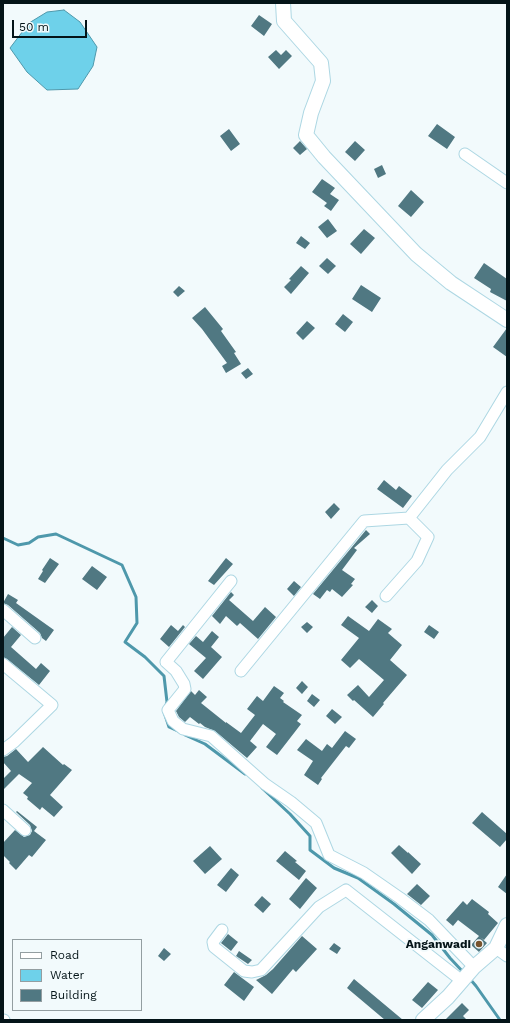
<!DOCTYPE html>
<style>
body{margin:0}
#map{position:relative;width:510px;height:1023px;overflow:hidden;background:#f2fafc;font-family:"Work Sans",sans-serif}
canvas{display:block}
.frame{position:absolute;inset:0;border:4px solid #041418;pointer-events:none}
.legend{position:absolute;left:12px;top:939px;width:130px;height:72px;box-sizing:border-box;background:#f2fafc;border:1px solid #939ea1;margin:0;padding:5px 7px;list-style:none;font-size:12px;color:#041418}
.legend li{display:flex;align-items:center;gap:8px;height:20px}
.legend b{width:20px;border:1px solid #939ea1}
.scale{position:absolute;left:12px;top:20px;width:75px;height:18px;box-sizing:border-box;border:2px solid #041418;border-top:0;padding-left:5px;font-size:12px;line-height:14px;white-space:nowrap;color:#041418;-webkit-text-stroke:3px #f2fafc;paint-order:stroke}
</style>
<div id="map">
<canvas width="510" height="1023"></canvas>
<div class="frame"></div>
<ul class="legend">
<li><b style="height:5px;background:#fff"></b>Road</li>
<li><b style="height:11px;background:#6ed1ea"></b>Water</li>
<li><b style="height:11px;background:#507882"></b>Building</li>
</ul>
<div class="scale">50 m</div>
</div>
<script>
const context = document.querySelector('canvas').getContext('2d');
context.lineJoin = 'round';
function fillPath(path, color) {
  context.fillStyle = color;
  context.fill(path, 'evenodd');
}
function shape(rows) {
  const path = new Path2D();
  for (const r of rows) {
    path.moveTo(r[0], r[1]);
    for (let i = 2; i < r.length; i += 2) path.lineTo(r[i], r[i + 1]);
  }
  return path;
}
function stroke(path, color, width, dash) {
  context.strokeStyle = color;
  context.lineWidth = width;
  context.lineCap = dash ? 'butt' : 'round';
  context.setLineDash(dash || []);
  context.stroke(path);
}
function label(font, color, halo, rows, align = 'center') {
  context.font = font + ' "Work Sans",sans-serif';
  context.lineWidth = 3.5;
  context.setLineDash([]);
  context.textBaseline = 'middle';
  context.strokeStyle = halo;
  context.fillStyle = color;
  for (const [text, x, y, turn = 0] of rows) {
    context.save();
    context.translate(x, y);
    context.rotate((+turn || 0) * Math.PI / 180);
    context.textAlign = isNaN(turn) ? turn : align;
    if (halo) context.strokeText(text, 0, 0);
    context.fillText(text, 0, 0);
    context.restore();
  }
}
const water = shape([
 [64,10,80,22,97,47,93,66,78,89,47,90,27,72,10,48,29,23,47,12,64,10]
]);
fillPath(water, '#6ed1ea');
stroke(water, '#4e98ab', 1);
stroke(shape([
 [3,538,18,545,29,543,38,537,56,534,122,565,136,597,137,623,125,642,145,657,164,676,167,702,166,705],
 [164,712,169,727,180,732],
 [185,735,205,744,245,774],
 [262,788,290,814,310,836,310,850,334,868,358,878,394,904,432,935,450,958,464,973],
 [470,979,476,986,500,1020]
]), '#4e98ab', 3);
fillPath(shape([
 [259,15,272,24,264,36,251,26],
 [276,50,281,55,286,50,292,56,279,69,268,57],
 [437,124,455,137,447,149,428,136],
 [229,129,240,144,231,151,220,136],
 [300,141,307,149,300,155,293,148],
 [355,141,365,150,355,161,345,152],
 [382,165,386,174,378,178,374,169],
 [322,179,335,188,330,194,339,200,331,211,324,206,327,203,312,192],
 [411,190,424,202,411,217,398,206],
 [328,219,337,231,327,238,318,227],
 [364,229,375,238,361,254,350,244],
 [301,236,310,243,305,249,296,243],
 [327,258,336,266,328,274,319,266],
 [484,263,507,279,507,301,490,292,491,289,474,278],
 [301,266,309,273,291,294,284,287,291,280,289,279],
 [361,285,381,298,372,312,352,299],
 [179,286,185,291,178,297,173,292],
 [205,307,223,329,221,331,236,352,234,353,241,364,226,373,222,366,227,363,202,329,192,318],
 [343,314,353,322,345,332,335,324],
 [307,321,315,328,303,340,296,333],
 [507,328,507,357,493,347],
 [248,368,253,374,246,379,241,373],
 [384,480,396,490,399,486,412,496,403,508,377,489],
 [334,503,340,509,331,519,325,512],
 [366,530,370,534,354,548,357,550,342,570,355,579,351,584,353,585,342,597,332,589,330,592,327,590,320,599,313,594],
 [50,558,59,564,45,583,38,579,43,571,42,570],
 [226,558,233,564,214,585,208,581],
 [92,566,107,577,97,590,82,579],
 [294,581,301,587,294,596,287,589],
 [231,592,234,595,229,600,253,621,265,607,276,617,258,639,240,623,237,626,226,616,220,624,212,616],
 [8,594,18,600,16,603,54,630,46,641,42,638,40,633,8,605,3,603],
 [372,600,378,606,372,613,365,607],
 [348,616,369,631,378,619,392,629,388,633,402,645,390,660,407,675,383,703,384,704,373,717,354,700,353,701,347,695,358,685,369,697,384,680,359,659,350,668,341,660,359,638,341,625],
 [307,622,313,627,307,633,301,627],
 [171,625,178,631,183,625,185,627,169,647,160,639],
 [429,625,439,632,434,639,424,632],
 [12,627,21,635,11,647,36,669,41,663,50,671,39,685,7,659,3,657,3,638],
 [212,631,219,637,211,647,222,657,203,679,194,671,206,658,189,644,196,636,203,642],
 [302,681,308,687,302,694,296,688],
 [274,686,284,693,280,698,284,701,283,702,302,715,297,721,301,724,277,755,266,747,276,734,263,724,250,741,257,747,247,758,215,731,205,727,200,723,199,724,190,717,185,722,179,717,176,711,191,691,195,695,199,690,207,697,201,703,226,723,226,722,241,733,255,715,247,709,257,696,263,701],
 [312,694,320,700,314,707,307,701],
 [332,709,342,717,335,724,326,716],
 [345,731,356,739,349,748,346,746,321,778,322,779,318,785,304,775,313,761,297,750,306,739,322,751,327,744,332,748],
 [43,747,63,765,64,764,72,770,50,795,63,807,54,817,42,807,40,810,27,799,28,797,23,793,32,783,19,774,3,790,3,779,11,771,3,762,3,757,7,756,16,749,28,762],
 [17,811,37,827,34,831,46,840,32,857,29,855,16,870,9,863,10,862,3,855,3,843,15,830,24,837,30,835,32,831,30,825,16,812],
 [482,812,507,834,507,839,500,847,472,823],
 [399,845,408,853,408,852,421,864,412,874,391,853],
 [210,846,222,859,205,874,193,861],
 [285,851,297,861,295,862,306,871,299,880,276,861],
 [231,868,239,875,226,892,217,885],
 [507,874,507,894,498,887],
 [306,878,317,888,300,909,289,899],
 [417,884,430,896,421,905,407,894],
 [262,896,271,904,263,913,254,905],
 [472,899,489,912,488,914,498,923,484,940,480,937,487,943,479,952,471,945,479,936,458,920,453,926,446,920,463,901,467,905],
 [228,934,238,942,231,951,221,943],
 [302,936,317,949,296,972,293,969,272,994,256,980,266,975,273,969],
 [334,943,341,948,337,954,329,949],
 [164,948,171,954,164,961,158,956],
 [239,951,252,960,248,964,236,956],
 [234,972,254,987,244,1001,224,985],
 [354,979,403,1020,385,1020,347,988],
 [428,982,438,990,422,1008,412,1000],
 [462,1003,469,1010,463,1016,467,1020,445,1020]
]), '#507882');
const minor = shape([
 [465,154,507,183],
 [231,581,166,662,176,671,184,684,185,689,168,710,173,721,183,729,211,736,265,784,291,802,316,823,329,855,364,873,400,898,429,920,474,967],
 [386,596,417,561,428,537,409,518,447,470,480,437,507,392],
 [3,610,35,638],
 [3,664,52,705,14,742,3,750],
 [241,671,364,521,409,518],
 [3,810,25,830],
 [222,930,213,942,214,947,244,971,252,972,261,970,319,907,346,890,462,981],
 [496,948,507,956],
 [3,1020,4,1020]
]);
const tertiary = shape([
 [283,3,284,21,321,63,323,81,311,113,306,135,324,157,416,254,451,283,507,320],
 [423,1020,448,997,474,967,496,948,507,925]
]);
stroke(minor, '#add7e3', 13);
stroke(tertiary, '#add7e3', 16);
stroke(minor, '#fff', 11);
stroke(tertiary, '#fff', 14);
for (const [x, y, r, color] of [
 [479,944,4,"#77532d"]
]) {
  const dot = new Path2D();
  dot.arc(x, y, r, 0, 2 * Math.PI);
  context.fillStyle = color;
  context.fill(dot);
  stroke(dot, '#f2fafc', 1.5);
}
label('bold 12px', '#041418', '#f2fafc', [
 ["Anganwadi",471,944]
], 'right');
</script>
